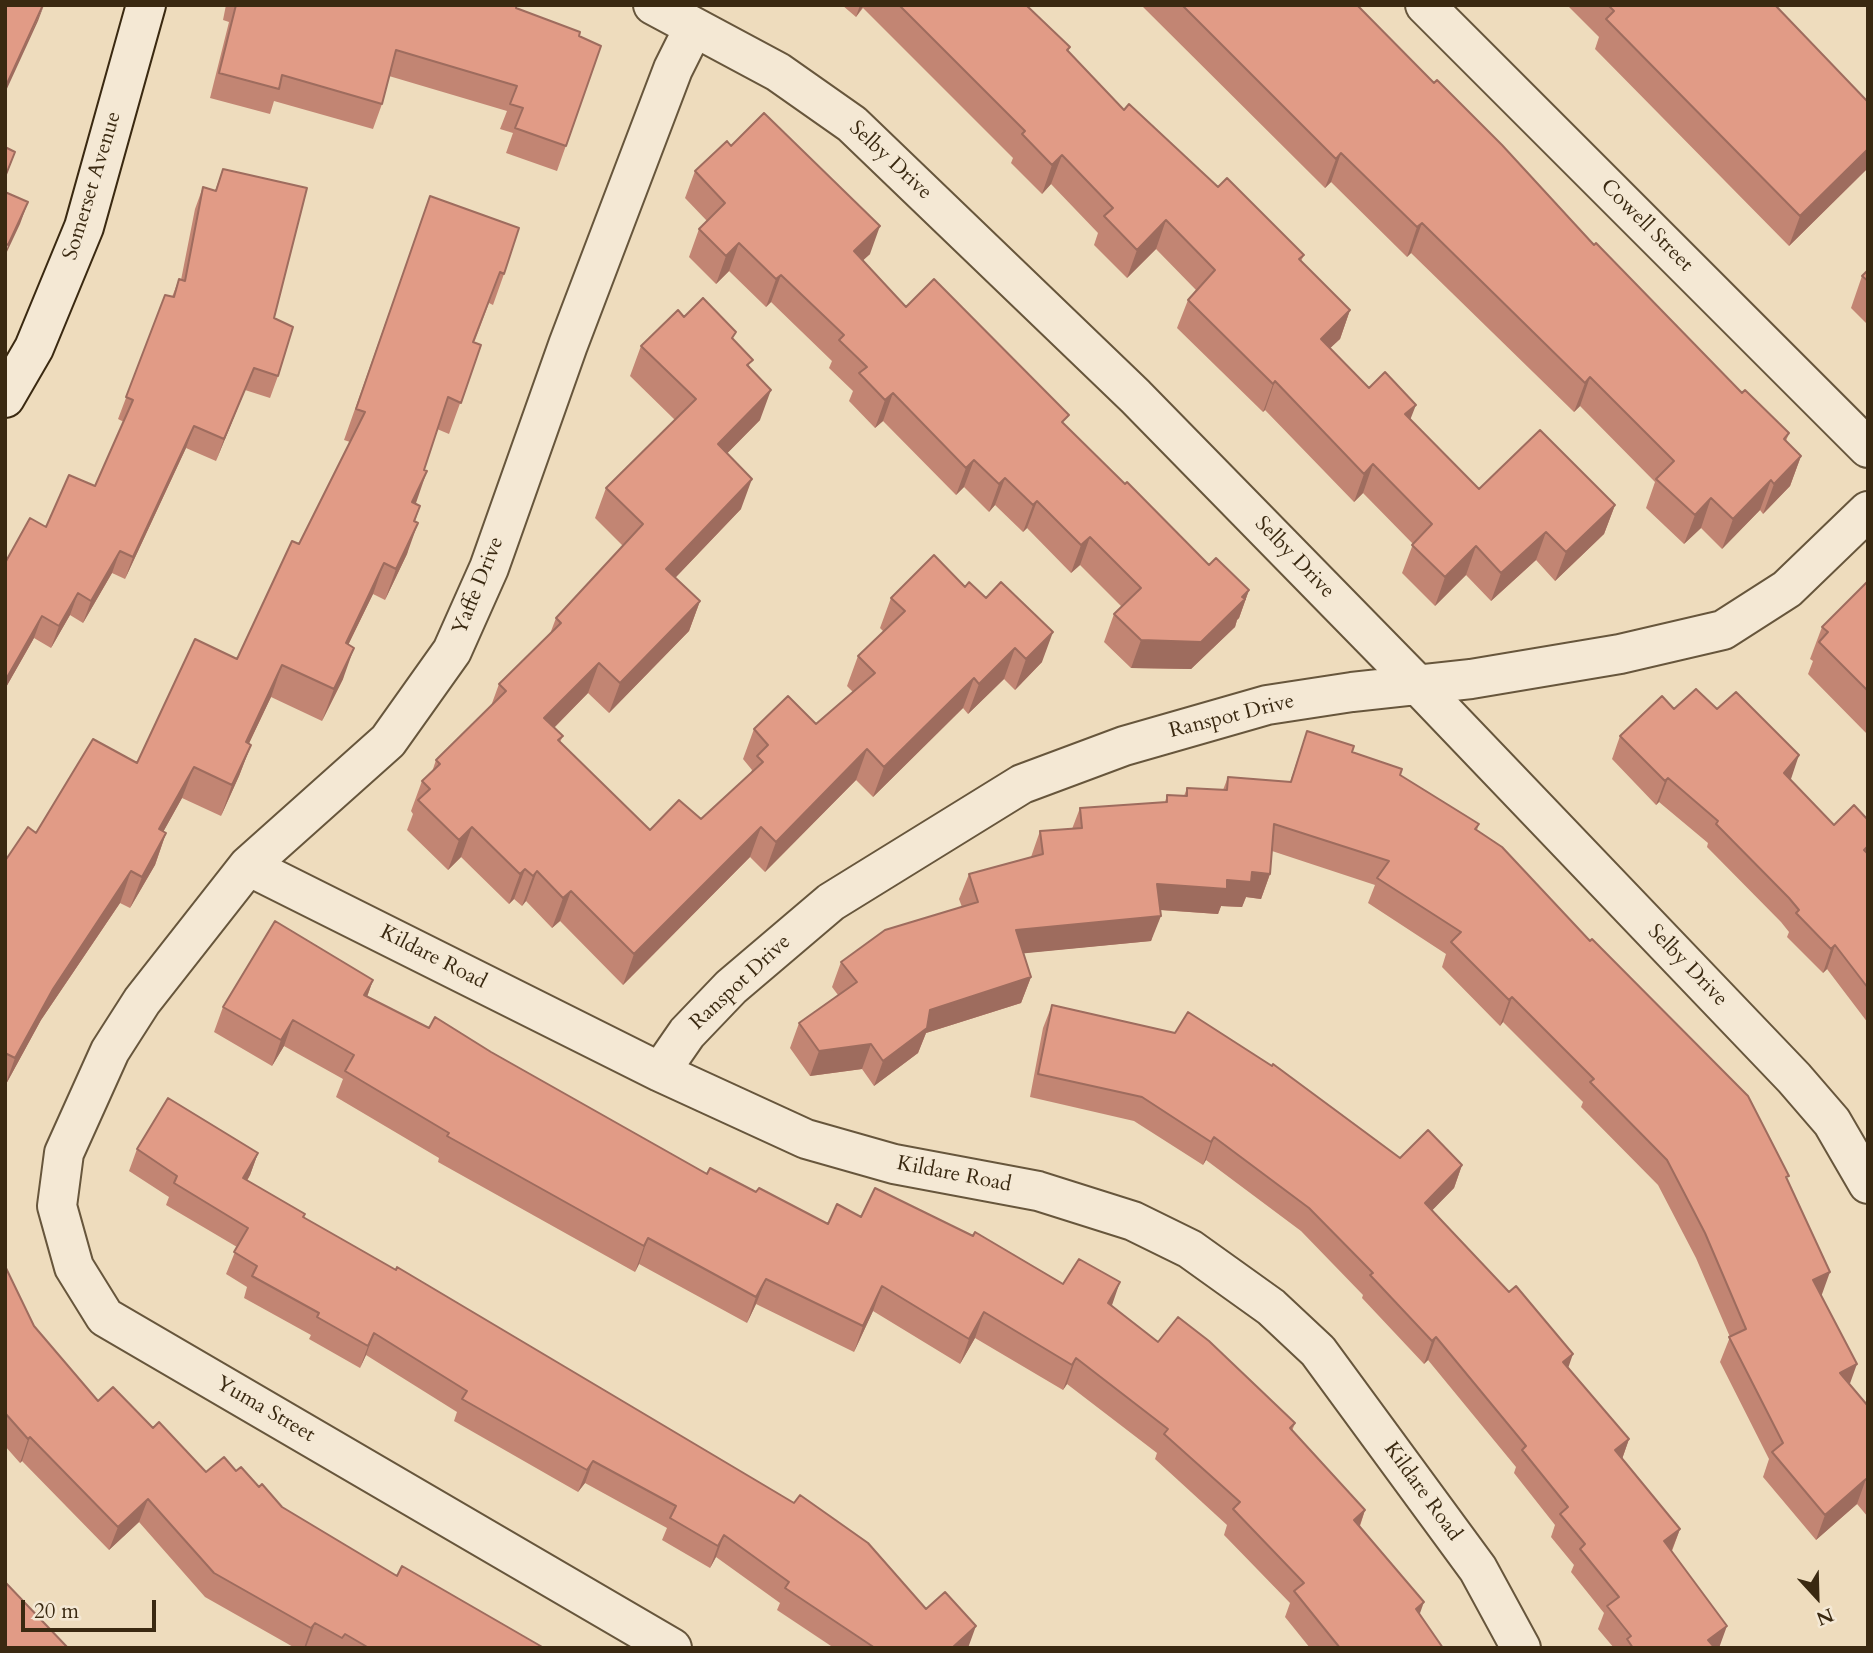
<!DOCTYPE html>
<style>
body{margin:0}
#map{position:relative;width:1873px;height:1653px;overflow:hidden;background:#eedcbd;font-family:Cardo,serif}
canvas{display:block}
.frame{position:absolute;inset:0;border:7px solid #3a2911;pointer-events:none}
.north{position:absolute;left:1782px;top:1562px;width:70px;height:70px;-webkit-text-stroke:5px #f4e8d4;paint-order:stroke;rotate:158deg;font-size:19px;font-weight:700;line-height:28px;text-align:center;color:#3a2911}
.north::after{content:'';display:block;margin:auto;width:24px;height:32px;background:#3a2911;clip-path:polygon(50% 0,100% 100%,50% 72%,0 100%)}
.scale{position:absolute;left:21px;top:1600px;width:135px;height:32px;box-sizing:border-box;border:4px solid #3a2911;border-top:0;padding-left:9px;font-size:21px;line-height:24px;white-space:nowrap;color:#3a2911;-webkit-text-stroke:5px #f4e8d4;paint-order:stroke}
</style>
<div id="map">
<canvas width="1873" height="1653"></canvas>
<div class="frame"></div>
<div class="north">N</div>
<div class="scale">20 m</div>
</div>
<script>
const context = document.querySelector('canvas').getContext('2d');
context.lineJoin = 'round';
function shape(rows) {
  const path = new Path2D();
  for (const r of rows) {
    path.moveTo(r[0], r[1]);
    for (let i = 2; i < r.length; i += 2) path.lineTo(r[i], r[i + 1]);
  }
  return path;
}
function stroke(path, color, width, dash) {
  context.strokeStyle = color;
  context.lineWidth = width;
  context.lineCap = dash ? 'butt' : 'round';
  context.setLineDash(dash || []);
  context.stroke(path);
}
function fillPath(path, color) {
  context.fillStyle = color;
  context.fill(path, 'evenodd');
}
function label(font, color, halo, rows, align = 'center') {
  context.font = font + ' Cardo,serif';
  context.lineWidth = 5;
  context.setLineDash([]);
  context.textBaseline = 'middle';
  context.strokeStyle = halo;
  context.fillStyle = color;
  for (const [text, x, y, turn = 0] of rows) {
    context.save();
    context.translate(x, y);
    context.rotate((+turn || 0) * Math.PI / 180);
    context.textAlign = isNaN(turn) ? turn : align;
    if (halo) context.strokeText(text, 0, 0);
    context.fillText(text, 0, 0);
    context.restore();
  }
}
const street = shape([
 [653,5,778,72,852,124,1135,396,1418,685,1794,1078,1832,1122,1868,1184],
 [1425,5,1868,448],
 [248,866,660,1072,806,1139,894,1164,1038,1191,1133,1221,1190,1249,1271,1307,1318,1351,1478,1569,1521,1648],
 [660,1072,687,1033,731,987,831,902,1022,784,1124,746,1267,705,1352,692,1471,679,1620,654,1723,630,1787,589,1868,511],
 [672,1648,105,1317,74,1267,57,1206,64,1153,110,1051,142,1001,248,866,388,741,452,651,489,568,568,345,673,69,694,27]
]);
const secondary = shape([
 [5,398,34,348,84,227,146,5]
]);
stroke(street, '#67563c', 42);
stroke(secondary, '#3a2911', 42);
stroke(street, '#f4e8d4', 38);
stroke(secondary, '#f4e8d4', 38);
fillPath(shape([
 [226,5,517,5,516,8,601,46,557,171,506,153,513,133,500,129,507,111,389,76,382,104,373,129,274,101,270,114,210,98,229,22,223,20],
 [842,5,1026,5,1070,47,1068,52,1124,110,1218,187,1304,255,1301,261,1350,310,1340,339,1330,348,1369,388,1410,419,1479,489,1615,505,1604,534,1555,581,1536,560,1491,601,1466,575,1435,606,1402,573,1413,544,1363,493,1354,502,1265,410,1263,412,1177,328,1188,300,1196,290,1156,249,1127,278,1094,245,1098,233,1051,184,1042,194,1011,163,1013,158,863,8,856,17],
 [1141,5,1357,5,1742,393,1789,433,1786,441,1801,456,1790,486,1763,514,1760,510,1722,549,1701,528,1684,544,1646,508,1655,482,1580,406,1574,412,1411,253,1407,257,1331,182,1325,188],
 [1567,5,1775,5,1868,102,1868,168,1789,246,1595,49,1599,37],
 [731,146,870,254,863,260,906,307,1065,425,1125,484,1209,565,1249,590,1239,618,1237,620,1235,627,1191,669,1131,668,1104,642,1114,614,1122,607,1080,565,1071,573,1027,528,1023,532,995,505,989,512,964,487,956,495,883,421,875,428,849,401,853,391,829,368,832,361,771,302,766,307,729,271,716,284,689,257,699,229,707,221,685,198,695,171],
 [223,169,274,318,278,376,270,398,245,390,216,461,186,448,125,579,112,573,83,623,70,615,51,648,34,638,5,689,5,563,46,527,95,486,124,422,118,419,165,295,172,297,179,279,181,280,195,209,203,187,215,191],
 [419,228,504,274,493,305,489,303,474,343,481,345,449,434,437,429,424,470,415,503,420,506,415,522,407,554,385,600,373,594,348,645,343,679,322,721,271,697,249,743,251,745,239,776,221,816,182,798,163,832,166,833,155,865,130,908,120,903,41,1020,5,1086,5,861,36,833,137,763,237,659,299,544,350,442,344,440],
 [1868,270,1868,325,1851,308,1862,276],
 [684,317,733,340,750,367,760,420,727,453,741,509,675,578,700,601,689,631,609,713,588,693,554,728,563,736,560,742,650,830,701,819,751,773,752,770,743,759,754,729,816,724,853,692,847,686,858,656,884,632,880,628,891,598,934,555,1042,662,1015,690,1004,679,968,714,963,708,873,797,856,780,765,872,750,857,623,985,560,921,552,928,526,901,522,906,514,899,509,904,461,857,448,870,407,830,413,814,411,811,422,781,432,772,436,760,491,706,499,684,550,634,556,618,623,546,595,518,606,488,675,420,630,376,641,346],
 [1868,581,1868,735,1808,674,1813,661,1810,659,1822,627],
 [1674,709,1790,780,1834,825,1868,820,1868,1023,1827,969,1823,973,1787,937,1789,932,1781,922,1707,847,1708,843,1659,802,1656,805,1612,759,1620,736],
 [1307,731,1400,775,1479,824,1477,830,1788,1181,1821,1295,1850,1384,1868,1406,1868,1517,1857,1504,1816,1540,1763,1477,1769,1459,1720,1362,1730,1337,1696,1258,1658,1185,1581,1107,1583,1102,1503,1022,1500,1026,1442,967,1446,954,1368,903,1375,885,1272,851,1270,874,1261,899,1246,897,1242,907,1221,906,1218,914,1160,910,1151,941,1023,953,1031,977,1021,1003,926,1033,918,1053,874,1086,862,1069,810,1076,790,1048,799,1023,838,995,832,987,841,962,962,907,959,899,969,874,1031,857,1040,831,1072,829,1080,808,1165,802,1167,795,1184,796,1187,788,1223,790,1228,777,1290,782],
 [373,980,367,997,429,1028,491,1052,707,1174,756,1192,828,1224,861,1217,1063,1284,1112,1306,1158,1342,1295,1423,1292,1431,1365,1510,1360,1526,1443,1648,1310,1648,1285,1617,1290,1603,1224,1535,1227,1525,1155,1459,1157,1453,1067,1384,1063,1390,975,1338,960,1364,873,1311,854,1352,756,1304,747,1323,639,1264,635,1272,438,1162,439,1158,336,1097,343,1079,284,1046,272,1066,214,1032,223,1007],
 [1052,1005,1400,1158,1462,1165,1454,1188,1432,1210,1629,1439,1622,1459,1680,1529,1672,1551,1719,1648,1614,1648,1598,1629,1604,1613,1571,1572,1574,1565,1551,1537,1555,1525,1514,1473,1516,1467,1428,1360,1424,1364,1362,1298,1363,1295,1301,1231,1206,1160,1203,1165,1134,1121,1030,1097,1043,1028],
 [137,1149,258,1153,250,1175,247,1181,305,1214,304,1218,926,1609,968,1648,834,1648,777,1610,780,1603,716,1557,710,1568,662,1540,667,1528,585,1483,578,1492,454,1421,457,1412,366,1355,360,1368,309,1339,311,1335,244,1298,247,1287,226,1274,237,1247,166,1205,169,1197,129,1171],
 [5,1266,34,1326,98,1401,153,1428,206,1472,236,1471,259,1487,282,1507,397,1576,544,1648,308,1648,306,1647,305,1648,295,1648,205,1597,139,1522,109,1550,22,1461,20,1463,5,1446]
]), '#c28573');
fillPath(shape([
 [44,5,38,21,5,93,5,88],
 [860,5,864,5,856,17],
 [1868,149,1868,168,1789,246,1800,216],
 [1341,153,1331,182,1325,188,1336,159],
 [1062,155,1051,184,1042,194,1052,165],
 [28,202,20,224,5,256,8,245],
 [1166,220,1156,249,1127,278,1137,250],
 [1422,223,1411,253,1407,257,1417,227],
 [880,226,870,254,844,278,854,251],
 [739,243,729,271,716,284,726,256],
 [781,275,771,302,766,307,776,279],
 [1350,310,1340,339,1310,367,1321,339],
 [254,368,245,390,216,461,224,439],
 [1590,377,1580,406,1574,412,1585,383],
 [1275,381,1265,410,1263,412,1273,384],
 [771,390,760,420,707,474,718,444],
 [893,393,883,421,875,428,885,400],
 [1416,405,1405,433,1405,414],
 [194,426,186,448,125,579,133,557],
 [1801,456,1790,486,1763,514,1774,484],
 [974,460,964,487,956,495,966,468],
 [1373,464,1363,493,1354,502,1364,474],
 [427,471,416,503,401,533,412,502],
 [1005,478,995,505,989,512,999,484],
 [752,479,741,509,655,599,666,569],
 [1771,480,1760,510,1722,549,1733,519],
 [1711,498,1701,528,1684,544,1695,515],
 [1037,501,1027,528,1023,532,1033,505],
 [1615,505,1604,534,1555,581,1566,552],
 [418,523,407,554,385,600,396,569],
 [1546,532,1536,560,1491,601,1501,573],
 [1090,537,1080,565,1071,573,1081,545],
 [1476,546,1466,575,1435,606,1445,577],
 [120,551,112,573,83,623,91,601],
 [384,563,373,594,334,674,346,643],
 [1249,590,1239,618,1237,620,1235,627,1191,669,1131,668,1141,640,1242,597],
 [78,593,70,615,51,648,59,626],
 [700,601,689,631,609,713,620,683],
 [42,616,34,638,5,689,5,681],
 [1053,632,1042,662,1015,690,1026,659],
 [354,648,343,679,322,721,334,689],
 [1015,648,1004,679,968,714,979,684],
 [599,663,588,693,533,749,544,718],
 [282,665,271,697,235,773,246,742],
 [974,678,963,708,873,797,884,767],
 [251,745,239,776,221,816,232,785],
 [867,749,856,780,765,872,776,842],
 [1799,755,1791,779,1775,797,1784,773],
 [194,767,182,798,147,861,159,829],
 [1668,778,1659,802,1656,805,1665,781],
 [472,827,461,857,448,870,459,840],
 [761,827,750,857,623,985,634,954],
 [166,833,155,865,130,908,142,877],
 [525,869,514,899,509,904,520,874],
 [131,871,120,903,41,1020,5,1086,15,1058,53,989],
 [537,871,526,901,522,906,533,876],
 [1252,872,1270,874,1261,899,1246,897,1242,907,1221,906,1218,914,1148,909,1157,884,1227,880],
 [571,891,560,921,552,928,563,898],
 [1161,916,1151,941,1007,955,1016,930],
 [1835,945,1827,969,1823,973,1831,949],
 [1031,977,1021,1003,926,1033,918,1053,874,1086,883,1061,930,1010],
 [373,980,364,1005,364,995],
 [1512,997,1503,1022,1500,1026,1509,1000],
 [293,1020,284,1046,272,1066,281,1040],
 [871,1044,862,1069,810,1076,819,1051],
 [1214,1137,1206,1160,1203,1165,1211,1142],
 [258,1153,250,1175,235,1200,243,1178],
 [1462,1165,1454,1188,1417,1226,1425,1203],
 [648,1238,639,1264,635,1272,644,1246],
 [1830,1272,1821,1297,1813,1280],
 [766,1279,756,1304,747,1323,756,1297],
 [1120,1282,1111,1308,1108,1303],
 [882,1286,873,1311,854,1352,863,1326],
 [984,1312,975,1338,960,1364,969,1339],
 [374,1333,366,1355,360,1368,368,1346],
 [1436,1337,1428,1360,1424,1364,1432,1341],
 [1573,1354,1565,1377,1563,1362],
 [1076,1358,1067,1384,1063,1390,1072,1365],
 [1857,1364,1848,1389,1840,1373],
 [30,1437,22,1461,20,1463,28,1439],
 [1629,1439,1621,1462,1615,1450],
 [593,1461,585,1483,578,1492,587,1470],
 [1866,1479,1857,1504,1816,1540,1825,1515],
 [148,1499,139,1522,109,1550,118,1527],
 [1365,1510,1356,1536,1354,1520],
 [1680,1529,1671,1552,1664,1541],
 [724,1535,716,1557,710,1568,718,1546],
 [1424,1602,1415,1627,1416,1609],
 [315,1623,306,1647,304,1648,311,1628],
 [976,1626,968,1648,952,1648],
 [1727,1626,1719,1648,1705,1648,1708,1640]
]), '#9e6c5e');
const building = shape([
 [5,5,43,5,5,88,5,5],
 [236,5,517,5,516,8,580,32,579,36,601,46,566,146,515,128,523,108,510,104,517,86,396,50,382,104,282,75,279,89,219,73,236,5],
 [899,5,1026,5,1070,47,1067,50,1124,110,1129,104,1218,187,1227,178,1304,255,1299,259,1350,310,1321,339,1369,388,1385,372,1416,405,1405,414,1479,489,1540,430,1615,505,1566,552,1546,532,1501,573,1476,546,1445,577,1412,545,1432,524,1373,464,1364,474,1275,381,1273,384,1188,300,1215,270,1166,220,1137,250,1104,216,1113,208,1062,155,1052,165,1022,134,1025,131,899,5],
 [1182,5,1357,5,1434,83,1437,80,1502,145,1594,245,1596,243,1742,393,1745,390,1789,433,1784,439,1801,456,1774,484,1771,480,1733,519,1711,498,1695,515,1656,479,1674,461,1590,377,1585,383,1422,223,1417,227,1341,153,1336,159,1182,5],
 [1608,5,1775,5,1868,102,1868,149,1800,216,1606,19,1614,11,1608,5],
 [764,113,880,226,854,251,906,307,934,279,1069,415,1062,422,1125,484,1127,482,1209,565,1216,558,1249,590,1242,597,1245,599,1201,642,1141,640,1114,614,1141,588,1090,537,1081,545,1037,501,1033,505,1005,478,999,484,974,460,966,468,893,393,885,400,859,373,867,367,839,340,844,335,781,275,776,279,739,243,726,256,699,229,725,203,695,171,727,141,731,146,764,113],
 [5,147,15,152,5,177,5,147],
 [223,169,307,188,274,318,293,327,278,376,254,368,224,439,194,426,133,557,120,551,91,601,78,593,59,626,42,616,5,681,5,563,30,518,46,527,69,475,95,486,133,400,126,397,165,295,174,297,179,279,185,281,203,187,216,191,223,169],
 [5,192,28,202,8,245,5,243,5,192],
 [430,196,519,228,504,274,500,272,473,342,481,345,461,403,448,397,424,470,427,471,412,502,420,506,414,521,418,523,396,569,384,563,346,643,354,648,334,689,282,665,246,742,251,745,232,785,194,767,159,829,166,833,142,877,131,871,53,989,15,1058,5,1053,5,861,28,827,36,833,93,739,137,763,195,639,237,659,292,541,299,544,365,412,356,409,430,196],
 [1868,270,1868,281,1862,276,1868,270],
 [703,298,736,332,732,338,753,360,747,365,771,390,718,444,752,479,666,569,700,601,620,683,599,663,544,718,563,736,558,740,650,830,679,800,701,819,763,762,757,756,768,745,754,729,788,696,816,724,875,673,858,656,905,611,891,598,934,555,965,587,969,582,986,598,1001,582,1053,632,1026,659,1015,648,979,684,974,678,884,767,867,749,776,842,761,827,634,954,571,891,563,898,537,871,533,876,525,869,520,874,472,827,459,840,418,800,430,789,422,781,440,764,436,760,506,691,499,684,561,623,556,618,643,524,606,488,696,399,641,346,678,310,684,317,703,298],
 [1868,581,1868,691,1819,642,1828,632,1822,627,1868,581],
 [1696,689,1717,709,1736,692,1799,755,1784,773,1834,825,1854,805,1868,820,1868,846,1864,850,1868,854,1868,988,1835,945,1831,949,1796,913,1799,910,1789,898,1716,824,1718,821,1668,778,1665,781,1620,736,1662,696,1674,709,1696,689],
 [1307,731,1354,746,1352,752,1402,769,1400,775,1479,824,1475,829,1502,847,1590,941,1592,939,1748,1096,1789,1176,1786,1177,1830,1272,1813,1280,1857,1364,1840,1373,1868,1406,1868,1481,1866,1479,1825,1515,1772,1452,1783,1443,1729,1337,1746,1329,1705,1233,1667,1160,1590,1082,1594,1079,1512,997,1509,1000,1451,942,1461,932,1377,878,1389,861,1274,824,1270,874,1252,872,1251,882,1227,880,1227,889,1157,884,1161,916,1016,930,1031,977,930,1010,927,1028,883,1061,871,1044,819,1051,799,1023,857,982,841,962,885,930,978,902,969,874,1043,854,1040,831,1082,828,1080,808,1167,802,1167,795,1187,796,1187,788,1227,790,1228,777,1291,782,1307,731],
 [275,921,373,980,364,995,429,1028,435,1017,491,1052,707,1174,710,1168,756,1192,759,1188,828,1224,837,1204,861,1217,875,1188,973,1236,975,1232,1063,1284,1079,1259,1120,1282,1108,1303,1158,1342,1178,1317,1209,1341,1295,1423,1290,1428,1365,1510,1354,1520,1424,1602,1416,1609,1443,1648,1340,1648,1294,1591,1304,1583,1233,1509,1240,1502,1164,1434,1168,1429,1076,1358,1072,1365,984,1312,969,1339,882,1286,863,1326,766,1279,756,1297,648,1238,644,1246,447,1136,449,1133,345,1071,354,1055,293,1020,281,1040,223,1007,275,921],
 [1052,1005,1175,1033,1188,1012,1272,1066,1273,1064,1400,1158,1428,1130,1462,1165,1425,1203,1509,1292,1516,1286,1573,1354,1563,1362,1629,1439,1615,1450,1680,1529,1664,1541,1727,1626,1708,1640,1715,1648,1633,1648,1627,1639,1631,1636,1607,1606,1619,1597,1580,1549,1585,1544,1560,1514,1568,1507,1522,1450,1526,1446,1436,1337,1432,1341,1370,1275,1373,1273,1309,1208,1214,1137,1211,1142,1142,1097,1038,1074,1052,1005],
 [168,1098,258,1153,243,1178,305,1214,303,1217,396,1270,397,1267,794,1503,800,1495,868,1543,926,1609,945,1592,976,1626,952,1648,875,1648,785,1588,789,1582,724,1535,718,1546,670,1518,676,1506,593,1461,587,1470,462,1399,467,1391,374,1333,368,1346,317,1317,319,1313,252,1276,257,1266,234,1252,248,1228,174,1183,177,1176,137,1149,168,1098],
 [5,1266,34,1326,98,1401,113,1387,153,1428,159,1422,206,1472,224,1457,236,1471,241,1467,259,1487,262,1484,282,1507,397,1576,402,1566,544,1648,369,1648,345,1634,342,1638,315,1623,311,1628,214,1573,148,1499,118,1527,30,1437,28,1439,5,1413,5,1266],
 [5,1582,68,1648,5,1648,5,1582]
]);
fillPath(building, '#e19b86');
stroke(building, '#9e6c5e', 2);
label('21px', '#3a2911', '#f4e8d4', [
 ["Selby Drive",890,161,43],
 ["Somerset Avenue",93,186,-73],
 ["Cowell Street",1646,226,45],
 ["Selby Drive",1294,558,46],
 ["Yaffe Drive",479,586,-68],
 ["Ranspot Drive",1232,717,-14],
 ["Kildare Road",433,958,27],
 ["Selby Drive",1687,966,46],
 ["Ranspot Drive",741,983,-43],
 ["Kildare Road",954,1175,11],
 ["Yuma Street",265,1410,30],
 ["Kildare Road",1422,1492,54]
]);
</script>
